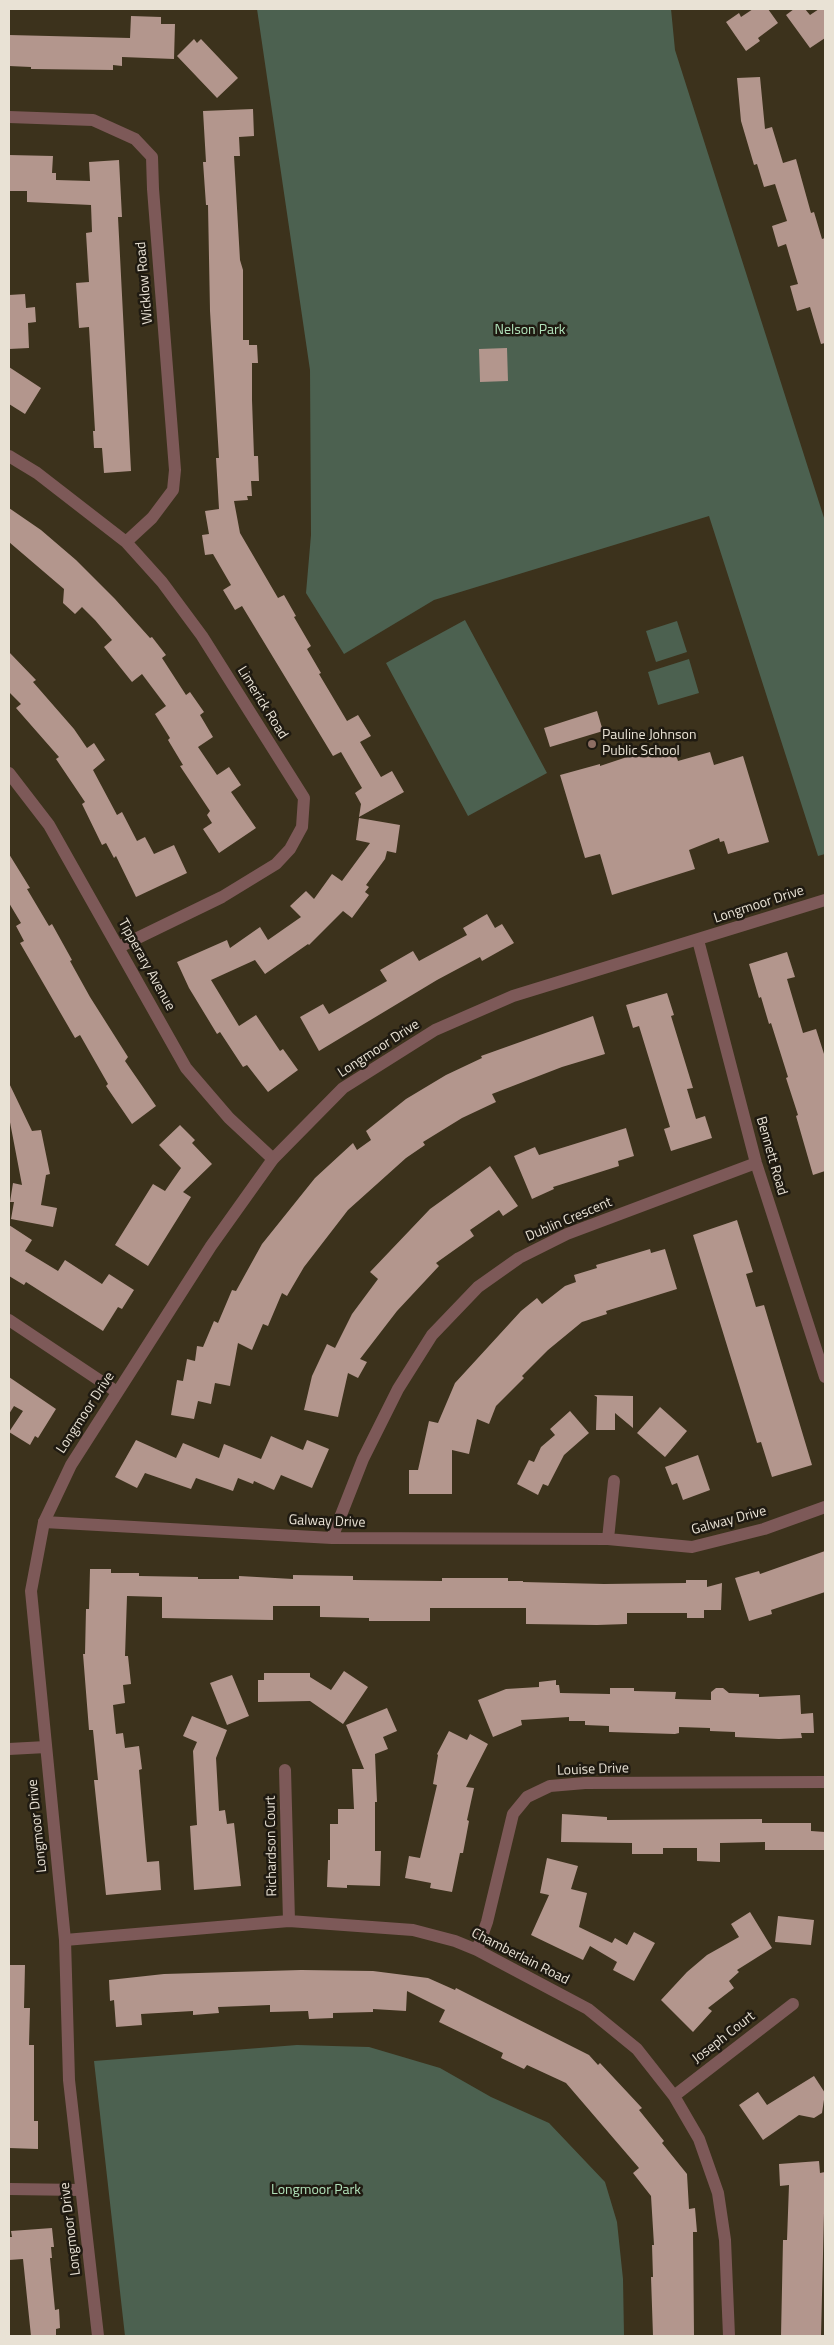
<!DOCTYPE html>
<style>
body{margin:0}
#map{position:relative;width:834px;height:2345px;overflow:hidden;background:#3c321c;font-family:"Titillium Web",sans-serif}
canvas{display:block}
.frame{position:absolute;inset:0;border:10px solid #e9e2d5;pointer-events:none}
</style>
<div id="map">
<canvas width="834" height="2345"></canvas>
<div class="frame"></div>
</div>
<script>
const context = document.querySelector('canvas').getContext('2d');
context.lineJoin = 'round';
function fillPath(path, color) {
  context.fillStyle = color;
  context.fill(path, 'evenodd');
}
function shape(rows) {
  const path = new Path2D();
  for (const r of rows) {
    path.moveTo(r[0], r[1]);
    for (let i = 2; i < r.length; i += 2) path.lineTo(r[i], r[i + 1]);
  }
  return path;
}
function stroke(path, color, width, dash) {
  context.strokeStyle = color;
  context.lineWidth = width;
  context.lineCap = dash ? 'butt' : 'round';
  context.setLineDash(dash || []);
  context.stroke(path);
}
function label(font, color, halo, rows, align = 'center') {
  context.font = font + ' "Titillium Web",sans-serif';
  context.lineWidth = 5;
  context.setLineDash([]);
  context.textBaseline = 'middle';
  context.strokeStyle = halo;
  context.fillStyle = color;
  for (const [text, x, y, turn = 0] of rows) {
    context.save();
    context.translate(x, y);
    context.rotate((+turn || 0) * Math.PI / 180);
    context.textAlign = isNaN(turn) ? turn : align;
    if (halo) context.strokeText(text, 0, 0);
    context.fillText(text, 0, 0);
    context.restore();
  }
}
fillPath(shape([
 [257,9,671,9,675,50,825,521,825,854,818,856,709,516,434,600,344,654,306,593,311,535,310,370],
 [465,620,547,773,468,816,386,663],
 [677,621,687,652,656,662,646,631],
 [689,659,699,693,658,705,648,672],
 [297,2045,369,2047,440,2068,491,2097,549,2123,605,2182,617,2222,623,2279,624,2336,125,2336,94,2061]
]), '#4c6150');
fillPath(shape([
 [753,9,768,9,778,23,758,38,760,41,746,51,726,22,739,13,741,17],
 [794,9,805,9,810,15,819,9,825,9,825,38,810,48,786,15],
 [131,16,161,17,161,24,175,24,174,59,122,57,122,66,113,65,113,70,31,69,31,67,9,66,9,35,130,38],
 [194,39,197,43,201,39,238,78,217,98,177,56],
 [760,77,765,129,772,127,783,163,796,159,811,213,814,212,822,239,825,238,825,343,821,344,810,307,797,311,790,286,798,284,786,244,778,247,772,226,787,221,775,184,764,187,757,164,754,165,741,121,737,78],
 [253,109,254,136,239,137,240,156,234,156,240,260,243,270,243,340,249,340,249,345,257,345,258,363,252,363,252,400,254,456,258,456,259,481,251,481,252,496,247,496,248,500,234,501,240,533,278,598,284,595,296,616,294,617,311,646,307,649,321,673,319,674,347,721,358,715,371,736,360,742,381,777,392,771,404,792,359,817,361,804,355,793,362,788,341,752,333,756,242,606,235,610,223,590,231,585,213,554,205,555,202,535,209,534,205,511,219,509,216,458,219,458,210,311,208,205,206,205,203,162,206,162,203,111],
 [9,155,53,156,52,173,56,173,56,180,90,181,89,162,119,160,122,217,118,217,131,471,104,473,102,448,94,448,93,431,95,431,89,327,79,328,76,283,89,282,86,233,92,232,91,205,27,202,27,191,9,191],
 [25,294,26,308,35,307,36,322,28,323,29,348,9,349,9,295],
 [507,348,508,381,480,382,479,349],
 [9,367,41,388,25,414,9,404],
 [9,508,41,530,76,560,115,599,150,638,152,637,166,655,162,658,186,695,190,692,204,712,200,715,213,737,198,747,217,775,229,767,241,785,231,792,256,828,219,853,203,829,212,823,207,815,210,811,180,766,183,765,168,740,170,738,155,714,166,706,142,674,132,682,104,647,112,640,95,620,82,607,75,614,63,603,64,589,9,542],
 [9,652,36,680,33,682,74,729,87,748,94,743,105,760,93,770,117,815,122,812,137,841,145,837,154,854,174,845,187,873,136,897,116,856,114,858,106,843,102,845,82,804,85,802,56,759,59,757,16,708,21,704,9,692],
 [597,711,603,731,550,747,544,728],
 [657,747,660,756,675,752,678,761,710,752,714,765,743,756,769,842,728,854,724,841,720,842,719,838,689,850,695,869,612,895,600,854,585,858,560,775,600,764,600,766],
 [359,818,400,825,396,853,387,851,385,859,366,885,369,887,365,892,369,895,352,918,343,911,309,945,308,944,265,974,255,960,211,980,239,1026,256,1015,280,1051,283,1049,298,1070,268,1092,247,1065,243,1067,220,1032,217,1034,189,988,177,962,227,940,230,948,260,927,268,940,301,917,290,906,306,891,314,899,332,874,342,881,370,843,356,840],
 [9,854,30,888,27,889,49,926,52,924,72,960,70,961,90,997,128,1057,125,1061,156,1106,132,1124,106,1086,108,1084,80,1035,75,1038,20,943,24,941,16,926,21,923,9,903],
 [487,914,495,928,502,924,514,943,482,961,480,957,437,980,319,1051,300,1017,323,1004,329,1014,387,981,380,970,413,951,419,961,467,935,463,928],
 [787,952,795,977,787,979,803,1033,816,1029,825,1057,825,1171,813,1175,796,1116,798,1115,786,1078,788,1077,771,1023,769,1024,761,997,759,998,749,964],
 [667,993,674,1015,671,1016,693,1088,687,1089,696,1119,705,1116,712,1138,671,1151,664,1129,670,1127,639,1026,633,1028,626,1005],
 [593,1016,605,1054,562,1067,492,1094,496,1102,462,1118,423,1142,425,1145,406,1158,348,1210,304,1267,287,1296,282,1293,268,1326,263,1324,252,1350,238,1343,230,1386,215,1383,211,1404,198,1401,194,1419,171,1415,177,1380,183,1381,187,1359,195,1361,197,1346,203,1347,214,1321,218,1323,232,1290,236,1291,262,1244,315,1178,353,1143,357,1150,371,1140,366,1131,406,1099,446,1075,482,1058,481,1056],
 [9,1083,32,1131,41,1130,50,1174,46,1175,41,1205,57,1208,53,1227,11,1219,14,1202,10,1202,13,1183,22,1185,9,1117],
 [180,1125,195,1140,192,1143,212,1164,183,1192,191,1197,148,1266,115,1245,153,1184,165,1191,181,1168,159,1145],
 [626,1128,634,1156,618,1161,619,1166,553,1187,554,1189,532,1199,514,1156,535,1147,539,1155],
 [490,1166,518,1206,503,1216,499,1210,470,1230,474,1236,436,1263,439,1266,397,1311,360,1359,367,1362,358,1378,348,1373,338,1417,304,1410,312,1376,327,1344,335,1348,352,1314,378,1279,370,1272,430,1209],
 [737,1220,753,1272,746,1274,756,1307,764,1305,812,1465,772,1477,761,1442,757,1443,693,1235],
 [9,1225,32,1240,25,1251,58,1271,65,1260,102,1284,109,1274,134,1290,122,1309,118,1307,103,1331,26,1282,24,1285,9,1276],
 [650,1249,651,1253,665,1249,677,1289,606,1311,607,1314,582,1322,548,1350,522,1376,524,1378,496,1406,489,1424,477,1419,469,1454,452,1450,452,1494,409,1494,409,1470,418,1470,429,1421,438,1423,455,1383,521,1311,537,1298,542,1304,565,1286,576,1282,574,1275,597,1268,596,1265],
 [9,1377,56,1409,38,1438,35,1436,30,1445,9,1432,23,1411,14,1406,9,1414],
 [594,1395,633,1396,633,1428,615,1413,615,1430,596,1430,597,1397],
 [660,1407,687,1431,665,1457,637,1433],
 [570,1411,589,1433,564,1455,548,1486,543,1484,538,1495,517,1484,529,1460,534,1462,541,1447,555,1435,550,1429],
 [271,1436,303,1450,307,1440,329,1449,312,1488,281,1475,274,1490,254,1481,253,1484,238,1478,233,1491,196,1478,191,1489,145,1473,137,1488,115,1477,136,1440,176,1458,183,1443,219,1458,224,1444,261,1459],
 [698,1455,710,1490,683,1500,677,1483,672,1485,665,1467],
 [825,1551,825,1592,771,1610,772,1614,749,1621,735,1578,759,1571,760,1574],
 [90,1569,111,1569,111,1573,139,1573,139,1576,198,1577,198,1579,239,1579,239,1576,293,1579,293,1575,353,1576,353,1580,442,1581,442,1578,508,1578,508,1581,523,1581,523,1582,604,1584,686,1583,686,1580,707,1580,707,1587,722,1583,721,1610,704,1610,704,1618,687,1618,687,1613,627,1613,627,1624,597,1625,526,1624,526,1608,430,1608,430,1621,369,1621,369,1618,320,1617,320,1606,273,1606,273,1620,209,1619,162,1618,162,1597,127,1596,125,1656,128,1656,131,1684,123,1685,125,1703,113,1705,116,1734,123,1733,125,1748,139,1746,142,1769,139,1770,147,1862,159,1861,161,1890,106,1895,94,1780,98,1780,93,1730,89,1730,83,1654,85,1654,86,1609,89,1609],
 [344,1671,368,1687,343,1724,310,1701,258,1702,258,1680,264,1680,264,1673,310,1673,310,1677,331,1690],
 [232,1675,249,1716,227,1725,210,1683],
 [556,1680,556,1685,559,1685,560,1693,610,1694,610,1688,634,1688,634,1691,676,1692,675,1699,711,1700,711,1692,716,1688,723,1688,729,1693,759,1694,759,1697,800,1695,801,1714,813,1713,814,1733,801,1733,802,1738,779,1739,735,1737,735,1732,710,1731,710,1728,679,1727,679,1733,675,1734,609,1732,609,1726,585,1725,585,1721,569,1721,569,1717,521,1720,522,1725,493,1737,478,1700,506,1689,539,1687,539,1682],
 [387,1708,397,1731,383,1737,388,1749,375,1754,377,1802,375,1802,375,1851,381,1851,380,1886,347,1885,347,1888,327,1887,328,1860,330,1860,330,1824,338,1824,338,1809,354,1809,352,1769,364,1769,346,1725],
 [192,1716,227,1730,216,1758,219,1811,225,1810,227,1824,234,1823,241,1886,194,1890,190,1826,197,1825,193,1751,197,1742,183,1736],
 [449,1731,467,1740,470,1734,488,1744,466,1787,474,1788,467,1820,469,1821,463,1853,460,1853,452,1892,430,1888,431,1883,405,1878,409,1856,420,1858,437,1785,433,1784,438,1755,437,1754],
 [562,1814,607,1817,607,1820,762,1819,762,1823,811,1823,811,1831,825,1832,825,1850,765,1850,765,1842,720,1843,720,1862,697,1861,697,1848,663,1848,663,1854,632,1854,632,1843,561,1842],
 [547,1858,578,1866,571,1889,587,1893,579,1927,612,1943,615,1938,627,1945,634,1932,655,1943,634,1981,613,1970,617,1962,590,1946,583,1960,531,1935,549,1895,540,1893],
 [750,1912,772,1948,737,1970,739,1972,729,1981,734,1988,708,2008,712,2011,693,2032,661,2000,687,1972,707,1955,739,1937,731,1924],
 [778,1916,814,1920,811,1945,775,1942],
 [9,1965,25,1965,24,2008,30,2008,29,2045,34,2045,34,2121,38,2121,38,2149,9,2148],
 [301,1970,373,1971,428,1978,455,1990,456,1988,589,2055,598,2065,600,2063,642,2108,639,2110,664,2141,662,2143,687,2174,689,2209,695,2208,697,2232,693,2232,694,2335,653,2336,651,2277,653,2277,652,2245,654,2245,651,2196,633,2173,639,2168,566,2083,527,2065,524,2069,501,2058,503,2053,439,2022,445,2010,407,1991,406,2011,373,2009,373,2012,333,2013,333,2018,309,2019,308,2011,270,2012,270,2005,218,2007,219,2013,193,2015,193,2011,141,2014,142,2025,116,2027,114,2000,110,2001,109,1980,164,1974],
 [814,2076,825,2093,822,2113,814,2118,799,2115,763,2140,739,2105,758,2092,767,2105],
 [819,2161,820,2173,825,2172,821,2336,781,2336,783,2240,787,2240,789,2185,780,2186,779,2164],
 [52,2228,54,2247,51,2247,52,2258,50,2258,55,2310,59,2309,60,2328,56,2329,56,2336,31,2336,23,2259,9,2260,9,2237,12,2237,11,2231]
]), '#b3968d');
stroke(shape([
 [9,117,93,120,135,139,152,157,153,189,175,470,173,490,152,518,126,542],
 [9,456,37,473,126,542,162,582,202,636,304,798,302,827,290,849,276,864,222,897,119,947],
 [9,773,49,825,186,1068,229,1118,273,1159],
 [698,940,756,1163,825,1377],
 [9,1320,117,1392],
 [44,1522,332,1538,608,1539,692,1547,764,1529,825,1507],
 [332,1538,363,1459,398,1389,432,1335,478,1287,519,1258,567,1234,756,1163],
 [608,1539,614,1481],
 [9,1749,46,1747],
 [285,1770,289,1921],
 [65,1940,289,1921,413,1930,455,1941,477,1950,588,2009,637,2049,674,2096,699,2139,718,2193,725,2240,729,2336],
 [477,1950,487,1922,513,1814,527,1797,550,1786,585,1783,825,1782],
 [674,2096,793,2004],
 [9,2189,81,2190]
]), '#7d5958', 12);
stroke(shape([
 [98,2336,69,2080,65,1940,31,1591,44,1522,71,1465,211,1246,273,1159,343,1088,435,1030,513,996,825,900]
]), '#7d5958', 12);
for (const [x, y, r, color] of [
 [592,744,5,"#8d6e63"]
]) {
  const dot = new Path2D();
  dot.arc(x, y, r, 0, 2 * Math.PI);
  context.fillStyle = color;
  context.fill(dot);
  stroke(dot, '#1f1a11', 2);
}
label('14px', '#e9e2d5', '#1f1a11', [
 ["Wicklow Road",145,283,-95],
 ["Limerick Road",262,703,58],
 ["Longmoor Drive",759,905,-18],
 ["Tipperary Avenue",146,965,61],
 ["Longmoor Drive",379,1049,-33],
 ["Bennett Road",771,1156,74],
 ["Dublin Crescent",569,1220,-23],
 ["Longmoor Drive",86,1413,-57],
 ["Galway Drive",729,1521,-15],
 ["Galway Drive",327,1522,2],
 ["Louise Drive",593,1770,-2],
 ["Longmoor Drive",38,1826,-96],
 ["Richardson Court",272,1846,-91],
 ["Chamberlain Road",520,1957,27],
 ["Joseph Court",724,2038,-38],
 ["Longmoor Drive",71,2229,-97]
]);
label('14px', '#b1e2ba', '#1f1a11', [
 ["Nelson Park",530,331],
 ["Longmoor Park",316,2191]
]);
label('14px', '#e9e2d5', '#1f1a11', [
 ["Pauline Johnson",602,736],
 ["Public School",602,752]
], 'left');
</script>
